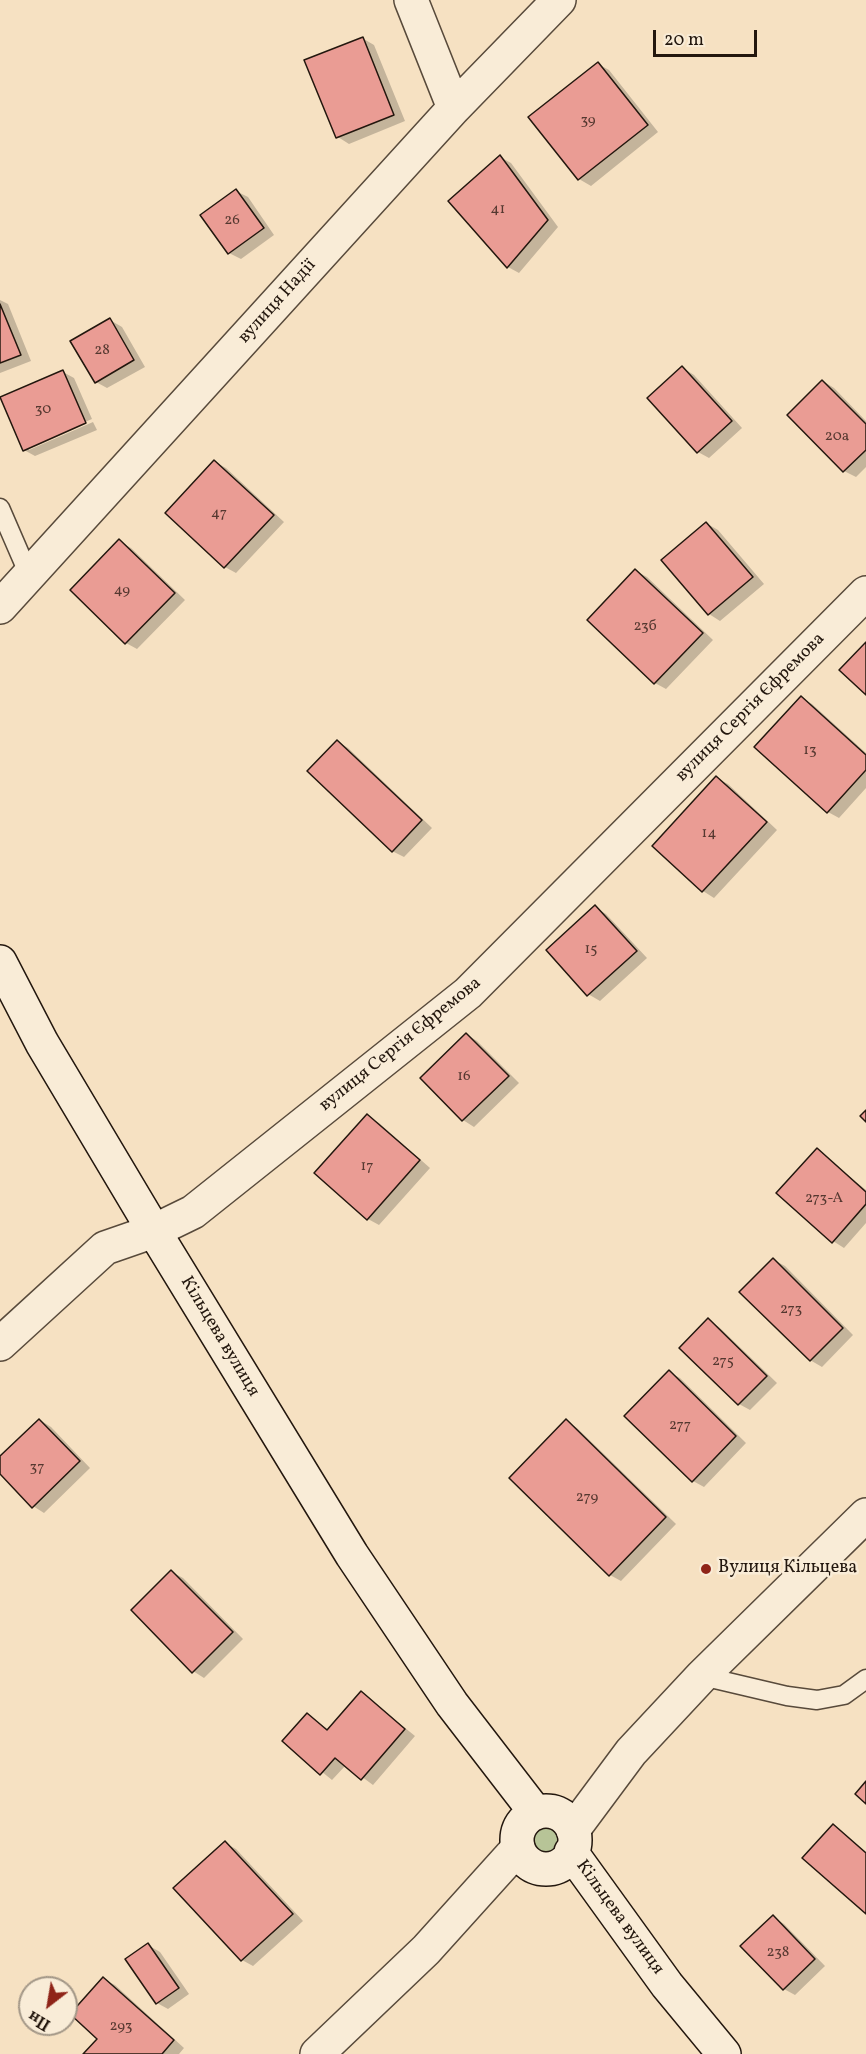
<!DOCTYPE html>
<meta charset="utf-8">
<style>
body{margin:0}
#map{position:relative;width:866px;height:2054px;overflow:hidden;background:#f6e1c2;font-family:Vollkorn,serif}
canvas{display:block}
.north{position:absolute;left:18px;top:1976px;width:60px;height:60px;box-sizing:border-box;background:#f9ecd7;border:2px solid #a39787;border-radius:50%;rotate:211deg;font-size:16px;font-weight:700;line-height:24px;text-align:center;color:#23170e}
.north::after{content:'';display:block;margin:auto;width:21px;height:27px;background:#8f2418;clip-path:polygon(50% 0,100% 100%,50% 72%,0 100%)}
.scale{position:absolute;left:653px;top:30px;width:104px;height:27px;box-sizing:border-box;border:3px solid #23170e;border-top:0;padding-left:8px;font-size:18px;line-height:21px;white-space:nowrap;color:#23170e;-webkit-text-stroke:4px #f9ecd7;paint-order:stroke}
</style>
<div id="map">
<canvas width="866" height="2054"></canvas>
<div class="north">Пн</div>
<div class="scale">20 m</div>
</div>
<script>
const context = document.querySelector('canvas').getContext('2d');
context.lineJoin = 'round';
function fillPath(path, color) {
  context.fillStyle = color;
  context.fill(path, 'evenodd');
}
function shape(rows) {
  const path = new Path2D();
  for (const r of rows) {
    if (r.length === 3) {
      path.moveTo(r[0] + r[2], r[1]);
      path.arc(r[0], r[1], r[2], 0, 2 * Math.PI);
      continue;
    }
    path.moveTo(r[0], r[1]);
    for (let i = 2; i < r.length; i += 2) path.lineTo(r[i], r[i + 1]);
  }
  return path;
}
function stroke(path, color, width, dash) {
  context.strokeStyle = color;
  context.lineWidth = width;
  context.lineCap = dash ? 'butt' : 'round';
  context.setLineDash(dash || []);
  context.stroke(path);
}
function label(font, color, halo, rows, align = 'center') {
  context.font = font + ' Vollkorn,serif';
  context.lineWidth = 5;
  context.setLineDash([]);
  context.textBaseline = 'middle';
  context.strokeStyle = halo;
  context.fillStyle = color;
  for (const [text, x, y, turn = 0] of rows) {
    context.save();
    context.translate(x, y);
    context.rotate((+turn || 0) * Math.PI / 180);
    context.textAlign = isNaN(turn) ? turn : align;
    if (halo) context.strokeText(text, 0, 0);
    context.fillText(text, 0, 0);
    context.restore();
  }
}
fillPath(shape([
 [549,1816,562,1823,561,1856,548,1862,540,1862,527,1853,522,1838,524,1831,528,1824]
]), '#b7c497');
fillPath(shape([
 [362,38,374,45,405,121,349,144,338,137],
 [598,64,609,70,658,132,591,186,579,179,530,118],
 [500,157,511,163,558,227,519,273,508,267],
 [236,191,248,197,274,235,241,259,229,253],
 [0,300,8,304,31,361,0,373],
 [110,320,122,327,145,367,107,388,96,382],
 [683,368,694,375,742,428,709,458,698,452],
 [63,372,74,378,92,419,29,446,29,450,93,422,97,430,35,456,24,450],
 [823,381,834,388,866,421,866,467,856,477,844,471],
 [215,462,226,468,284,522,236,573,225,567],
 [706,523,718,530,764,584,720,621,709,614,663,560],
 [119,541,131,548,185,600,137,649,126,643,72,590],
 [636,571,647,577,713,640,666,689,655,683,589,620],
 [801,698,812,704,866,753,866,788,839,818,828,812],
 [337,741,348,748,432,828,404,857,392,851],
 [716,778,728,784,777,830,714,898,703,891,654,846],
 [595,907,606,914,647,958,600,1001,588,994],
 [466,1034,477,1041,519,1083,474,1127,463,1120,422,1078],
 [367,1116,379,1123,430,1168,379,1225,368,1219,317,1173],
 [817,1150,866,1190,866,1223,844,1248,833,1241],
 [774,1260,785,1266,853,1335,822,1367,810,1360],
 [708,1320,719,1327,777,1383,750,1410,739,1404,681,1348],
 [669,1372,680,1378,746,1443,704,1487,693,1481],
 [40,1420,51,1427,90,1468,44,1513,33,1506,0,1472,0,1458],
 [566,1421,577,1428,676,1524,621,1581,610,1575],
 [172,1572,183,1578,243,1639,204,1678,193,1671],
 [362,1693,415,1736,373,1785,346,1765,332,1780,284,1741,307,1715,329,1730],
 [833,1826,866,1852,866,1912],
 [225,1843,236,1849,303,1921,253,1966,242,1960],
 [773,1917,784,1924,825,1966,795,1995,784,1989],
 [148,1945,160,1952,189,1994,168,2009,157,2003],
 [103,1979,115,1985,184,2048,179,2054,85,2054,99,2039]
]), '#0003');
const building = shape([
 [363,37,394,115,336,138,304,60,363,37],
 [598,62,648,125,578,180,528,117,598,62],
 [500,155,548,220,507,268,448,201,500,155],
 [236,189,264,228,228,254,200,215,236,189],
 [0,304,21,355,0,363,0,304],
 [110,318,134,360,95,383,70,341,110,318],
 [682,366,732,421,697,453,647,398,682,366],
 [63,370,86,423,23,451,0,397,63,370],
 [822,380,866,424,866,450,843,472,787,415,822,380],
 [214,460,274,515,224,568,165,513,214,460],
 [706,522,753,577,708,615,661,560,706,522],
 [119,539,175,593,125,644,70,590,119,539],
 [635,569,703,633,654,684,587,620,635,569],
 [866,642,866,695,839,670,866,642],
 [801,696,866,755,866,770,827,813,754,747,801,696],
 [337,740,422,820,392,852,307,771,337,740],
 [716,776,767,822,702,892,652,846,716,776],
 [595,905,637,951,587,996,546,950,595,905],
 [466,1033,509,1076,462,1121,420,1078,466,1033],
 [866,1110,866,1122,860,1116,866,1110],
 [367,1114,420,1160,367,1220,314,1173,367,1114],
 [817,1148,866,1192,866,1204,832,1243,776,1193,817,1148],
 [773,1258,843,1328,810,1361,739,1292,773,1258],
 [708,1318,767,1376,738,1405,679,1348,708,1318],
 [669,1370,736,1436,692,1482,624,1416,669,1370],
 [39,1419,80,1461,32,1508,0,1474,0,1456,39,1419],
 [566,1419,666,1517,609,1576,509,1478,566,1419],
 [171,1570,233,1632,192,1673,131,1610,171,1570],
 [361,1691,405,1729,361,1780,335,1758,320,1775,282,1741,307,1713,327,1730,361,1691],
 [866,1781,866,1804,855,1794,866,1781],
 [833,1824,866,1853,866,1914,802,1858,833,1824],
 [225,1841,293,1914,241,1961,173,1888,225,1841],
 [773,1915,815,1959,783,1990,740,1946,773,1915],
 [148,1943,179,1988,156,2004,125,1959,148,1943],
 [103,1977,174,2040,162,2054,83,2054,97,2039,70,2014,103,1977]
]);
fillPath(building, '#ea9c94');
stroke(building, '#23170e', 1.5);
const service = shape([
 [0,508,29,575],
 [702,1676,787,1696,817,1700,844,1695,866,1679]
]);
const minor = shape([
 [411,0,454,108],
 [0,607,454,108,559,0],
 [0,1344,105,1248,154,1231,193,1212,468,993,866,593]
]);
const tertiary = shape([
 [573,1830,631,1752,702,1676,866,1515],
 [317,2054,426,1950,518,1848]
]);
const secondary = shape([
 [0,962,42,1043,154,1231,352,1555,452,1704,536,1813],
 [546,1840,29],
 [571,1852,667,1985,724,2054]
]);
stroke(service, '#584a3b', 21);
stroke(minor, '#584a3b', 36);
stroke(tertiary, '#584a3b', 36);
stroke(secondary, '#23170e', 36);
stroke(service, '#f9ecd7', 18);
stroke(minor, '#f9ecd7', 33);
stroke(tertiary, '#f9ecd7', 33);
stroke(secondary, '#f9ecd7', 33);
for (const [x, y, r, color] of [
 [706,1569,6,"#8f2418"]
]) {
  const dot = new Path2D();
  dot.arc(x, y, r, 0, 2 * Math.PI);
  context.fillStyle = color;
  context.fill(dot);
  stroke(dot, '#f9ecd7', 2);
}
label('15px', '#553830', null, [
 ["39",588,121],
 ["41",498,210],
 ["26",232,221],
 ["28",102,351],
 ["30",43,410],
 ["20а",837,437],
 ["47",219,514],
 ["49",122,591],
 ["23б",645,627],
 ["13",810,751],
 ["14",709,834],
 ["15",591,950],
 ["16",464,1077],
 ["17",367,1167],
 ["273-А",824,1199],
 ["273",791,1310],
 ["275",723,1362],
 ["277",680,1426],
 ["37",37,1468],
 ["279",587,1498],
 ["238",778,1953],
 ["293",121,2027]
]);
label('18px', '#23170e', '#f9ecd7', [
 ["вулиця Надії",278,302,-48],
 ["вулиця Сергія Єфремова",751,708,-45],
 ["вулиця Сергія Єфремова",401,1045,-39],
 ["Кільцева вулиця",219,1337,59],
 ["Кільцева вулиця",619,1918,54]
]);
label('18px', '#23170e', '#f9ecd7', [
 ["Вулиця Кільцева",718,1569]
], 'left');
</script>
